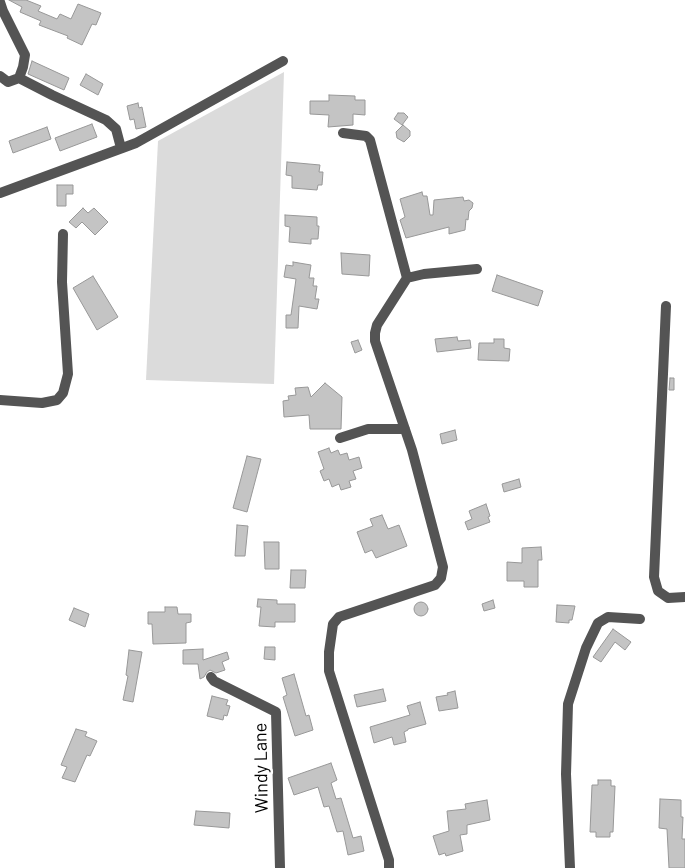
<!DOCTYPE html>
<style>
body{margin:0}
canvas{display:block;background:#fff}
</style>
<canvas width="685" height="868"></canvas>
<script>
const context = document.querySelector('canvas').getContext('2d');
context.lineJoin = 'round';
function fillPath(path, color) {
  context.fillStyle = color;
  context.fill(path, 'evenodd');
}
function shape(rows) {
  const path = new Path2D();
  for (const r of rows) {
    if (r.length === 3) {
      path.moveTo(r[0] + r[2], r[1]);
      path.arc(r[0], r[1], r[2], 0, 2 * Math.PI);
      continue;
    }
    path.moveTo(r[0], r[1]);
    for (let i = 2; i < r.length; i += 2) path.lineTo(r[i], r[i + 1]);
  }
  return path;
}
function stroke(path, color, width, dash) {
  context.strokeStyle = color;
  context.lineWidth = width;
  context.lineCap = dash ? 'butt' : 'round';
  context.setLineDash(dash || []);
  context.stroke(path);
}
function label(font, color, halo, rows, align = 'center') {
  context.font = font + ' Barlow,sans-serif';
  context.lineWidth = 5;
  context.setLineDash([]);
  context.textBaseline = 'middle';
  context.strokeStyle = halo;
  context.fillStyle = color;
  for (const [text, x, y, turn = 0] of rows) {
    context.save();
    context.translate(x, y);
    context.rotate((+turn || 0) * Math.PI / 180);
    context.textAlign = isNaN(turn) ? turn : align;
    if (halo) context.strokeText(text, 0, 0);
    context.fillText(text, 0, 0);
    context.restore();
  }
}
fillPath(shape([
 [284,72,274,384,146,380,158,141]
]), '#dbdbdb');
const building = shape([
 [9,0,26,0,41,6,38,11,57,19,60,14,71,19,78,4,101,13,96,25,92,24,82,45,67,38,68,36,39,25,41,21,20,12,22,7,9,0],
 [32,61,69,78,64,90,28,74,32,61],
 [86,74,103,84,98,95,80,85,86,74],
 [329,95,355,96,355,100,365,100,365,115,353,114,353,125,328,127,329,115,310,114,310,101,329,101,329,95],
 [138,103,139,108,142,107,146,127,136,129,134,119,130,120,127,106,138,103],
 [398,113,404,113,408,117,402,125,394,119,398,113],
 [92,124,97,137,60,151,55,138,92,124],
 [403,125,410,131,410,136,404,142,397,138,396,132,403,125],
 [47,127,51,139,13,153,9,141,47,127],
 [287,162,320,165,319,172,323,172,322,185,318,185,317,190,292,188,292,176,286,175,287,162],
 [57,185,73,185,73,194,66,194,66,206,57,206,57,185],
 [422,192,423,196,427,196,430,215,433,215,434,200,463,197,464,201,469,200,473,203,472,208,469,211,468,220,466,219,465,230,449,234,449,227,406,238,400,220,405,217,400,199,422,192],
 [83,208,88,213,94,208,108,222,95,235,82,222,76,228,69,222,83,208],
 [285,215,317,217,317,226,319,226,318,239,311,239,311,244,289,242,290,227,285,226,285,215],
 [341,253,370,255,369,276,342,274,341,253],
 [293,262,311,265,309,278,314,278,313,286,317,286,315,299,319,299,317,309,299,306,298,328,286,328,286,315,291,315,296,279,284,277,286,265,293,266,293,262],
 [497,275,543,291,538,306,492,291,497,275],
 [93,276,118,317,97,330,73,288,93,276],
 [457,337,458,341,470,340,471,348,437,352,435,339,457,337],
 [494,339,504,339,504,348,510,349,509,361,478,360,479,343,494,343,494,339],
 [358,340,362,350,355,353,351,342,358,340],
 [670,378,674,378,674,390,669,390,670,378],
 [325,383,342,397,341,429,310,429,309,415,284,417,283,401,289,400,288,396,296,395,295,388,308,387,311,397,325,383],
 [455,430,457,440,442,444,440,434,455,430],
 [329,448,331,453,338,450,340,455,347,453,349,460,359,457,362,468,353,471,356,479,349,481,351,487,341,490,339,484,332,487,329,479,324,481,320,471,324,469,318,452,329,448],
 [247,456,261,459,247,512,233,508,247,456],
 [519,479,521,487,504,492,502,484,519,479],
 [486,504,490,516,488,517,490,522,468,530,465,522,472,519,469,511,486,504],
 [382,515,388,529,399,525,407,546,376,558,372,550,365,553,357,532,373,526,370,519,382,515],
 [237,525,248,526,245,556,235,556,237,525],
 [264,542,279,542,279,569,265,569,264,542],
 [541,547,542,560,538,560,538,587,524,587,524,581,507,581,507,562,522,563,522,548,541,547],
 [291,570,306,570,305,588,290,588,291,570],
 [258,599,277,600,277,604,295,604,295,622,275,622,275,627,259,626,261,607,257,607,258,599],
 [493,600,495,608,484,611,482,604,493,600],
 [421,609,7],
 [557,605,575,606,572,620,569,620,569,623,556,622,557,605],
 [165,607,177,607,178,614,191,614,191,622,186,623,186,643,153,644,152,624,148,624,148,612,165,612,165,607],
 [74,608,89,614,85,627,69,620,74,608],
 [613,629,631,642,625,650,615,642,601,662,593,657,613,629],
 [265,647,275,647,275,660,264,659,265,647],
 [203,649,203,660,227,652,229,659,222,662,225,670,216,673,210,670,207,672,204,677,200,679,198,664,183,664,183,650,203,649],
 [129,650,142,652,133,702,123,700,128,676,126,675,129,650],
 [294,674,306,716,309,715,313,730,295,736,283,697,287,695,282,678,294,674],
 [383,689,386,701,357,707,354,695,383,689],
 [455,691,458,708,439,711,436,697,448,695,447,693,455,691],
 [212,696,228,700,226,705,230,706,227,716,224,715,223,720,207,716,212,696],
 [420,702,426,724,408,729,408,730,404,732,406,742,394,745,392,737,374,743,370,727,410,715,407,706,420,702],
 [76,729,87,732,85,736,97,741,90,756,87,755,75,782,62,778,67,767,61,765,76,729],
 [331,763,337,780,331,783,336,799,341,798,353,838,361,836,364,851,348,855,343,831,337,832,329,806,324,807,318,787,294,795,288,778,331,763],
 [598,780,611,780,611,786,615,786,613,832,610,832,610,837,596,837,596,832,590,832,592,785,598,785,598,780],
 [660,799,681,800,681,817,683,817,682,839,685,839,685,868,669,868,667,829,659,828,660,799],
 [487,800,490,820,467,825,467,834,460,835,463,851,446,856,445,853,439,855,433,836,449,831,447,811,466,809,465,804,487,800],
 [196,811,230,813,229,828,194,825,196,811]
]);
fillPath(building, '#c4c4c4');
stroke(building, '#989898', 1);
stroke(shape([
 [0,2,3,11,25,55,23,67,19,78,8,82,0,76],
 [19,78,52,95,106,120,116,129,121,148],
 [343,133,366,136,370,140,407,278],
 [0,193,136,143,283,61],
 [666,306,654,577,658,591,668,598,685,597],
 [0,400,42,403,57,400,63,393,68,374,62,282,63,234],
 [340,438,368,429,405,429],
 [211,677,214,681,276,712,280,868],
 [389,868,389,860,329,671,329,652,333,624,339,617,435,585,441,578,443,567,412,450,375,341,375,333,377,325,407,278,424,274,477,269],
 [570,868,566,774,568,704,586,648,598,623,608,617,640,619]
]), '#545454', 10);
label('18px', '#000', '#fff', [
 ["Windy Lane",261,768,-91]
]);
</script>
